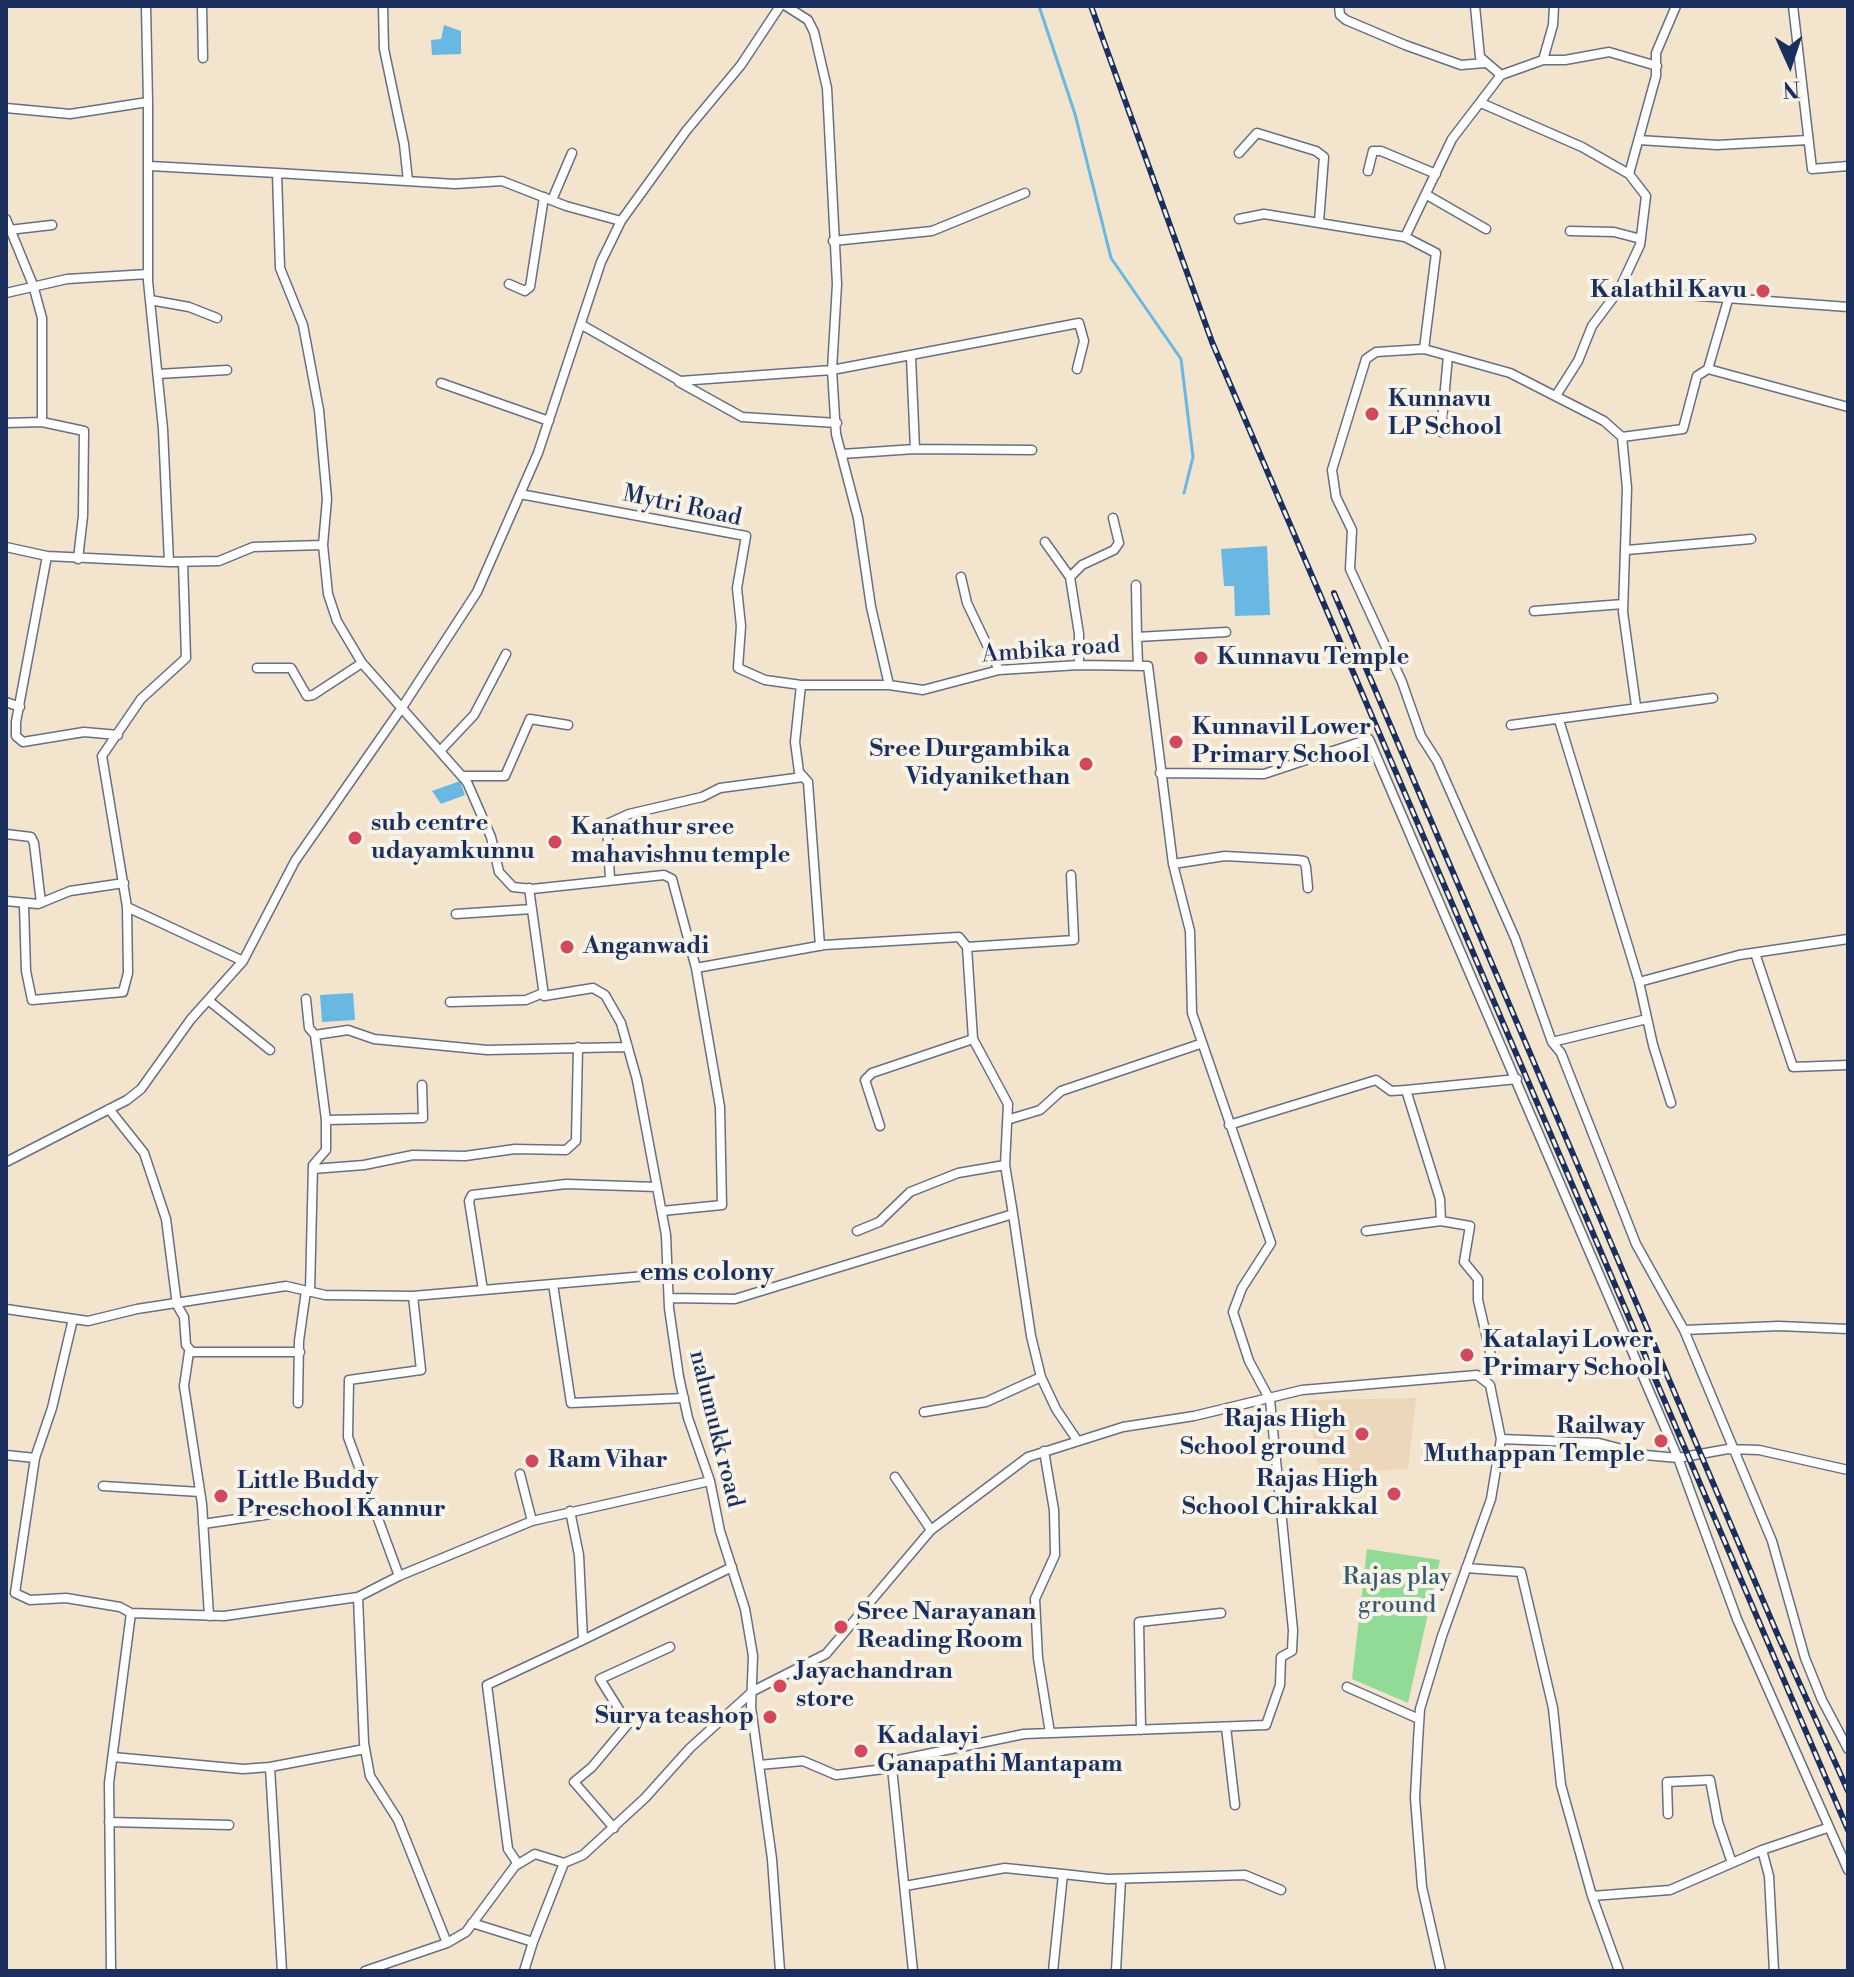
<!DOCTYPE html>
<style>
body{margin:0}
#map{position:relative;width:1854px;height:1977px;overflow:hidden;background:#f3e5cd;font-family:"Libre Bodoni",serif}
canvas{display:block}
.frame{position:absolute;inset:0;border:8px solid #1b2f5e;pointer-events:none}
.north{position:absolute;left:1750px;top:24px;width:80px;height:80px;-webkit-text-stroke:6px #f7f3e8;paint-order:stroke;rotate:177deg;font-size:22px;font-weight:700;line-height:32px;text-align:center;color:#1b2f5e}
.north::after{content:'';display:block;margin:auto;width:28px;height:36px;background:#1b2f5e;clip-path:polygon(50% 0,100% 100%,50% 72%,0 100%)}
</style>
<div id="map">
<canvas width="1854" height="1977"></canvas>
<div class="frame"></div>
<div class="north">N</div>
</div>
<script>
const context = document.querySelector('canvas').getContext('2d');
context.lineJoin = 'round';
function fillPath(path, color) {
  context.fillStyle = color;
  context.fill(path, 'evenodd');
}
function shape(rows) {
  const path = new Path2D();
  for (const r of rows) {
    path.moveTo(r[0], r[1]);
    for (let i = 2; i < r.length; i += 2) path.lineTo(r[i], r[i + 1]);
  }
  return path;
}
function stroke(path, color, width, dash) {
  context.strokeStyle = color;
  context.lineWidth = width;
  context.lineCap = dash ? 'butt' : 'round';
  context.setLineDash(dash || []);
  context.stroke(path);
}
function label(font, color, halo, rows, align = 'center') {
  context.font = font + ' "Libre Bodoni",serif';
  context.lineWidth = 8;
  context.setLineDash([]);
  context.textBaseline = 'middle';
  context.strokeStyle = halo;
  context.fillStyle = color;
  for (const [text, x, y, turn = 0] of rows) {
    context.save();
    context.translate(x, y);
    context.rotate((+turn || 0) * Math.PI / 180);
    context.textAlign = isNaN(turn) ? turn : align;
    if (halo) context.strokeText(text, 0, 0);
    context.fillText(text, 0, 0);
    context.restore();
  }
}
fillPath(shape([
 [1416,1398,1408,1469,1319,1473,1308,1400]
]), '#edd7bb');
fillPath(shape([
 [1367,1549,1440,1560,1408,1703,1352,1679]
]), '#91db97');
fillPath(shape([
 [444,25,461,31,461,54,432,55,431,40,441,39],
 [1267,546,1270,615,1235,616,1234,586,1224,586,1221,549],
 [460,781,465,795,441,804,432,791],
 [353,993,355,1020,322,1022,320,995]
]), '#68b8e3');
stroke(shape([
 [1039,6,1075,114,1111,258,1181,359,1193,457,1184,493]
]), '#68b8e3', 3);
const minor = shape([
 [202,6,203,58],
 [383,6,384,49,404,144,408,181],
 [786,6,808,20,814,32,827,88,837,284,832,370,836,434,858,518,871,607,889,685,923,690,999,670,1079,665,1148,666,1173,864,1190,931,1192,1013,1271,1243,1242,1288,1233,1312,1249,1361,1270,1400,1293,1630,1292,1651,1281,1657,1280,1685,1266,1725,1024,1734,898,1760,892,1768],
 [1339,6,1340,15,1346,20,1405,45,1461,65,1485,63],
 [1475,6,1480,57,1501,75],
 [1793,6,1812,169,1848,166],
 [1543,60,1565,60,1609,52,1657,66],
 [148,102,148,281,163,429,169,562],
 [1481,103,1582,147,1629,174,1646,196,1640,245,1619,290,1592,326,1578,361,1557,394],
 [6,108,70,114,148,102,146,6],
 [1639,140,1717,145,1808,140],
 [1239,153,1257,133,1316,151,1324,157,1319,222],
 [150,166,277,173],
 [1368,171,1373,151,1381,151,1436,174],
 [1629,174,1656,76,1656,53,1676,6],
 [1427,195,1486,229],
 [552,200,572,153],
 [6,219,33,285,42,318,42,422,84,431,83,516,78,559],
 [1239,219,1264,214,1405,237,1452,139,1501,75,1543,60,1553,25,1554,6],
 [621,221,566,206,502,181,455,184,277,173,280,268,303,325,319,410,327,499,323,545,328,594,337,621,362,663,467,782,491,837,499,872,513,887,532,889,664,875,672,879,696,968,720,1107,722,1205,662,1211],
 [9,230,52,225],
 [1570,231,1614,232,1641,239],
 [1405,237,1436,253,1424,349],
 [833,241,932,231,1025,193],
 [509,284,525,291,530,287,544,197],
 [1619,290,1848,307],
 [6,293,67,279,148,274],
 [150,300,189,307,217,318],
 [582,325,680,381,832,370,1079,323,1084,341,1077,369],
 [1448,356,1441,432,1471,432],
 [911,357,915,449],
 [1708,369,1728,300],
 [158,374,227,370],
 [679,382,742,417,837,423],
 [441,383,549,421],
 [6,423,42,422],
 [1622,437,1683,429,1697,376,1708,369,1848,407],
 [842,454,915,449,1032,450],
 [520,494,746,536,737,588,741,626,738,668,765,680,801,685,889,685],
 [1045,542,1070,577,1079,634,1079,665],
 [6,547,47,556,169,562,219,561,253,547,323,545],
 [1627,550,1751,539],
 [47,556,16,722,16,736,23,742,84,732,118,735],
 [961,577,967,603,999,670],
 [1070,577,1082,565,1114,550,1119,543,1113,518],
 [1136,585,1137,637],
 [1534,611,1623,604],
 [1138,665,1137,637,1226,632],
 [257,668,291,668,307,696,313,695,362,663],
 [801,685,795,742,799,772,808,782,820,946],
 [6,702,20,707],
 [1636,706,1623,612,1627,488,1622,437,1604,421,1510,373,1424,349,1376,352,1366,359,1332,470,1336,497,1352,530,1350,569,1402,682,1421,736,1437,761,1515,938,1552,1042,1561,1053,1636,1244,1684,1330,1772,1541,1805,1658,1822,1700,1848,1749],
 [1559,720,1639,982,1653,1045,1671,1103],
 [1511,725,1713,698],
 [440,751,474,715,506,654],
 [1160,773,1264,774,1369,739,1678,1458,1737,1619,1848,1870],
 [462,776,505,776,530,719,568,725],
 [6,834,31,837,34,843,41,903],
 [1173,864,1225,856,1297,860,1304,861,1306,867,1308,888],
 [610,879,607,824,629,814,702,797,720,788,803,777],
 [529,888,544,996,593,988,605,995,621,1023,637,1080,666,1235,669,1308,679,1377,688,1418,710,1481,720,1531,745,1609,753,1656,751,1707,772,1859,780,1971],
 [6,901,38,904,70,891,124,883],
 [24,906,26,971,32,1000,123,992,128,973,127,907],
 [456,914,532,909],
 [967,947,973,1039,1008,1104,1005,1165,1013,1214],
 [1755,953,1793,1067,1848,1065],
 [243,961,295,861,403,706,477,592,538,453,601,262,621,221,686,131,741,65,780,6],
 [696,968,824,945,959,937,967,947,1074,940,1071,875],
 [1639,982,1739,955,1848,939],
 [306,999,309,1028,315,1035,326,1120,326,1150,313,1165,310,1292],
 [208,1000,270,1050],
 [450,1002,526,1000,543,993],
 [315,1035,348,1030,374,1039,487,1050,628,1047],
 [1552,1042,1647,1019],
 [1406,1090,1517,1079],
 [109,1109,144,1153,166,1219,177,1305,184,1317,186,1345,192,1352],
 [1010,1119,1040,1110,1061,1091,1200,1044],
 [326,1120,423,1118,422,1085],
 [1229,1125,1376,1080,1391,1091,1406,1090,1440,1199,1441,1221],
 [880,1126,865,1080,872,1073,973,1039],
 [6,1162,127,1100,141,1089,191,1019,243,961,127,907,102,756,141,699,186,658,183,562],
 [313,1169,364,1165,413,1155,465,1156,515,1149,566,1150,576,1141,578,1047],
 [857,1231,879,1222,910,1192,958,1173,1005,1165],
 [1366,1231,1441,1221,1470,1226,1464,1262,1478,1279,1478,1300,1491,1356,1485,1381],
 [553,1284,571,1403,684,1398],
 [483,1290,469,1201,472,1195,566,1184,657,1187],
 [413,1296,421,1370,349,1380,348,1437,399,1576,532,1521],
 [669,1298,735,1299,1013,1214,1031,1336,1041,1377,1056,1409,1077,1440],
 [6,1309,88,1321,137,1309,286,1286,325,1295,413,1296,669,1274],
 [73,1319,52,1408,35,1458,15,1593,30,1600,66,1598,120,1607,131,1613],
 [1684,1330,1779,1326,1848,1329],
 [298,1403,299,1341,306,1291],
 [924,1412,986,1402,1041,1377],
 [1501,1439,1599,1443,1645,1455,1678,1458,1728,1449,1759,1450,1848,1470],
 [1044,1451,1054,1510,1055,1555,1035,1599,1038,1658,1050,1733],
 [6,1455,35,1458],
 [520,1474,532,1521,710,1481],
 [895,1477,931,1530],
 [103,1486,200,1492],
 [570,1511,579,1555,583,1640,732,1567],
 [203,1524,278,1513,375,1512],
 [1466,1568,1521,1572,1553,1708,1561,1785,1592,1896,1670,1890,1762,1850],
 [358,1597,364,1743,370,1776,398,1820,447,1943],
 [209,1616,202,1504,184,1386,189,1352,300,1352],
 [1347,1687,1419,1719],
 [1226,1727,1235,1805],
 [1141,1730,1139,1622,1221,1613],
 [113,1757,243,1769,270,1767,282,1971],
 [759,1765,803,1761,836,1775,892,1768,913,1971],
 [270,1767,365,1749],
 [1668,1814,1667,1782,1710,1780,1718,1822,1732,1863],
 [109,1822,229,1825],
 [614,1828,574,1782,592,1767,628,1724,600,1679,670,1647],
 [518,1864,508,1849,487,1685,583,1640],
 [1063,1874,1108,1879,1245,1875,1281,1890],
 [905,1886,1005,1868,1063,1874,1053,1971],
 [1592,1896,1619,1971],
 [472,1923,533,1942,524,1971],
 [533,1942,564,1863],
 [111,1971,109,1783,131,1613,224,1616,358,1597,399,1576],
 [365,1971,447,1943,466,1932,515,1866,535,1854,564,1863,583,1855,645,1798,690,1748,753,1691,826,1654,931,1530,1028,1457,1123,1427,1194,1416,1302,1390,1477,1375,1490,1385,1501,1439,1491,1499,1442,1636,1420,1709,1418,1741,1415,1798,1422,1887,1441,1971],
 [1116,1971,1121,1879],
 [1774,1971,1769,1876,1762,1850,1827,1828]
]);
stroke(minor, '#676f85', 11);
stroke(minor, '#fff', 8);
const rail = shape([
 [1091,6,1212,342,1848,1830],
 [1334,593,1779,1638,1848,1791]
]);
stroke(rail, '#1b2f5e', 6);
stroke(rail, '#f7f3e8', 3, [9]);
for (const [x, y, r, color] of [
 [1763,291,8,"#d1495b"],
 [1372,414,8,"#d1495b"],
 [1201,658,8,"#d1495b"],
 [1176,742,8,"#d1495b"],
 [1086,764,8,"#d1495b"],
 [355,838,8,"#d1495b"],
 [555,842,8,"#d1495b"],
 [567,947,8,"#d1495b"],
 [1467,1355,8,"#d1495b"],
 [1362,1434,8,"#d1495b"],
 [1661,1441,8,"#d1495b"],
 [532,1461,8,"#d1495b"],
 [1394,1494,8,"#d1495b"],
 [221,1496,8,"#d1495b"],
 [841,1627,8,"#d1495b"],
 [780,1686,8,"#d1495b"],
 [770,1717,8,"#d1495b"],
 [861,1751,8,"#d1495b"]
]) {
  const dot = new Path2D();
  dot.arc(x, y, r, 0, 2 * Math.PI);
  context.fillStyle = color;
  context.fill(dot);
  stroke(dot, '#f7f3e8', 3);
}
label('bold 24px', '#1b2f5e', '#f7f3e8', [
 ["Kalathil Kavu",1747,291,"right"],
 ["Kunnavu",1388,400],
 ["LP School",1388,428],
 ["Kunnavu Temple",1217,658],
 ["Kunnavil Lower",1192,728],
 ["Primary School",1192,756],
 ["Sree Durgambika",1070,750,"right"],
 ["Vidyanikethan",1070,778,"right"],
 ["sub centre",371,824],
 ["udayamkunnu",371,852],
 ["Kanathur sree",571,828],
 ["mahavishnu temple",571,856],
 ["Anganwadi",583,947],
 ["Katalayi Lower",1483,1341],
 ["Primary School",1483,1369],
 ["Rajas High",1346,1420,"right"],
 ["School ground",1346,1448,"right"],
 ["Railway",1645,1427,"right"],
 ["Muthappan Temple",1645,1455,"right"],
 ["Ram Vihar",548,1461],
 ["Rajas High",1378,1480,"right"],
 ["School Chirakkal",1378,1508,"right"],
 ["Little Buddy",237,1482],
 ["Preschool Kannur",237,1510],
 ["Sree Narayanan",857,1613],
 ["Reading Room",857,1641],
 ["Jayachandran",796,1672],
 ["store",796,1700],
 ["Surya teashop",754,1717,"right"],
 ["Kadalayi",877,1737],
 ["Ganapathi Mantapam",877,1765]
], 'left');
label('24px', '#1b2f5e', '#f7f3e8', [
 ["Mytri Road",682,507,12],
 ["Ambika road",1051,651,-4],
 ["nalumukk road",715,1429,76]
]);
label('24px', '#385a6c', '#f7f3e8', [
 ["Rajas play",1397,1578],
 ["ground",1397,1606]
]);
label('bold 26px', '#1b2f5e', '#f7f3e8', [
 ["ems colony",707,1274]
]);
</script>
